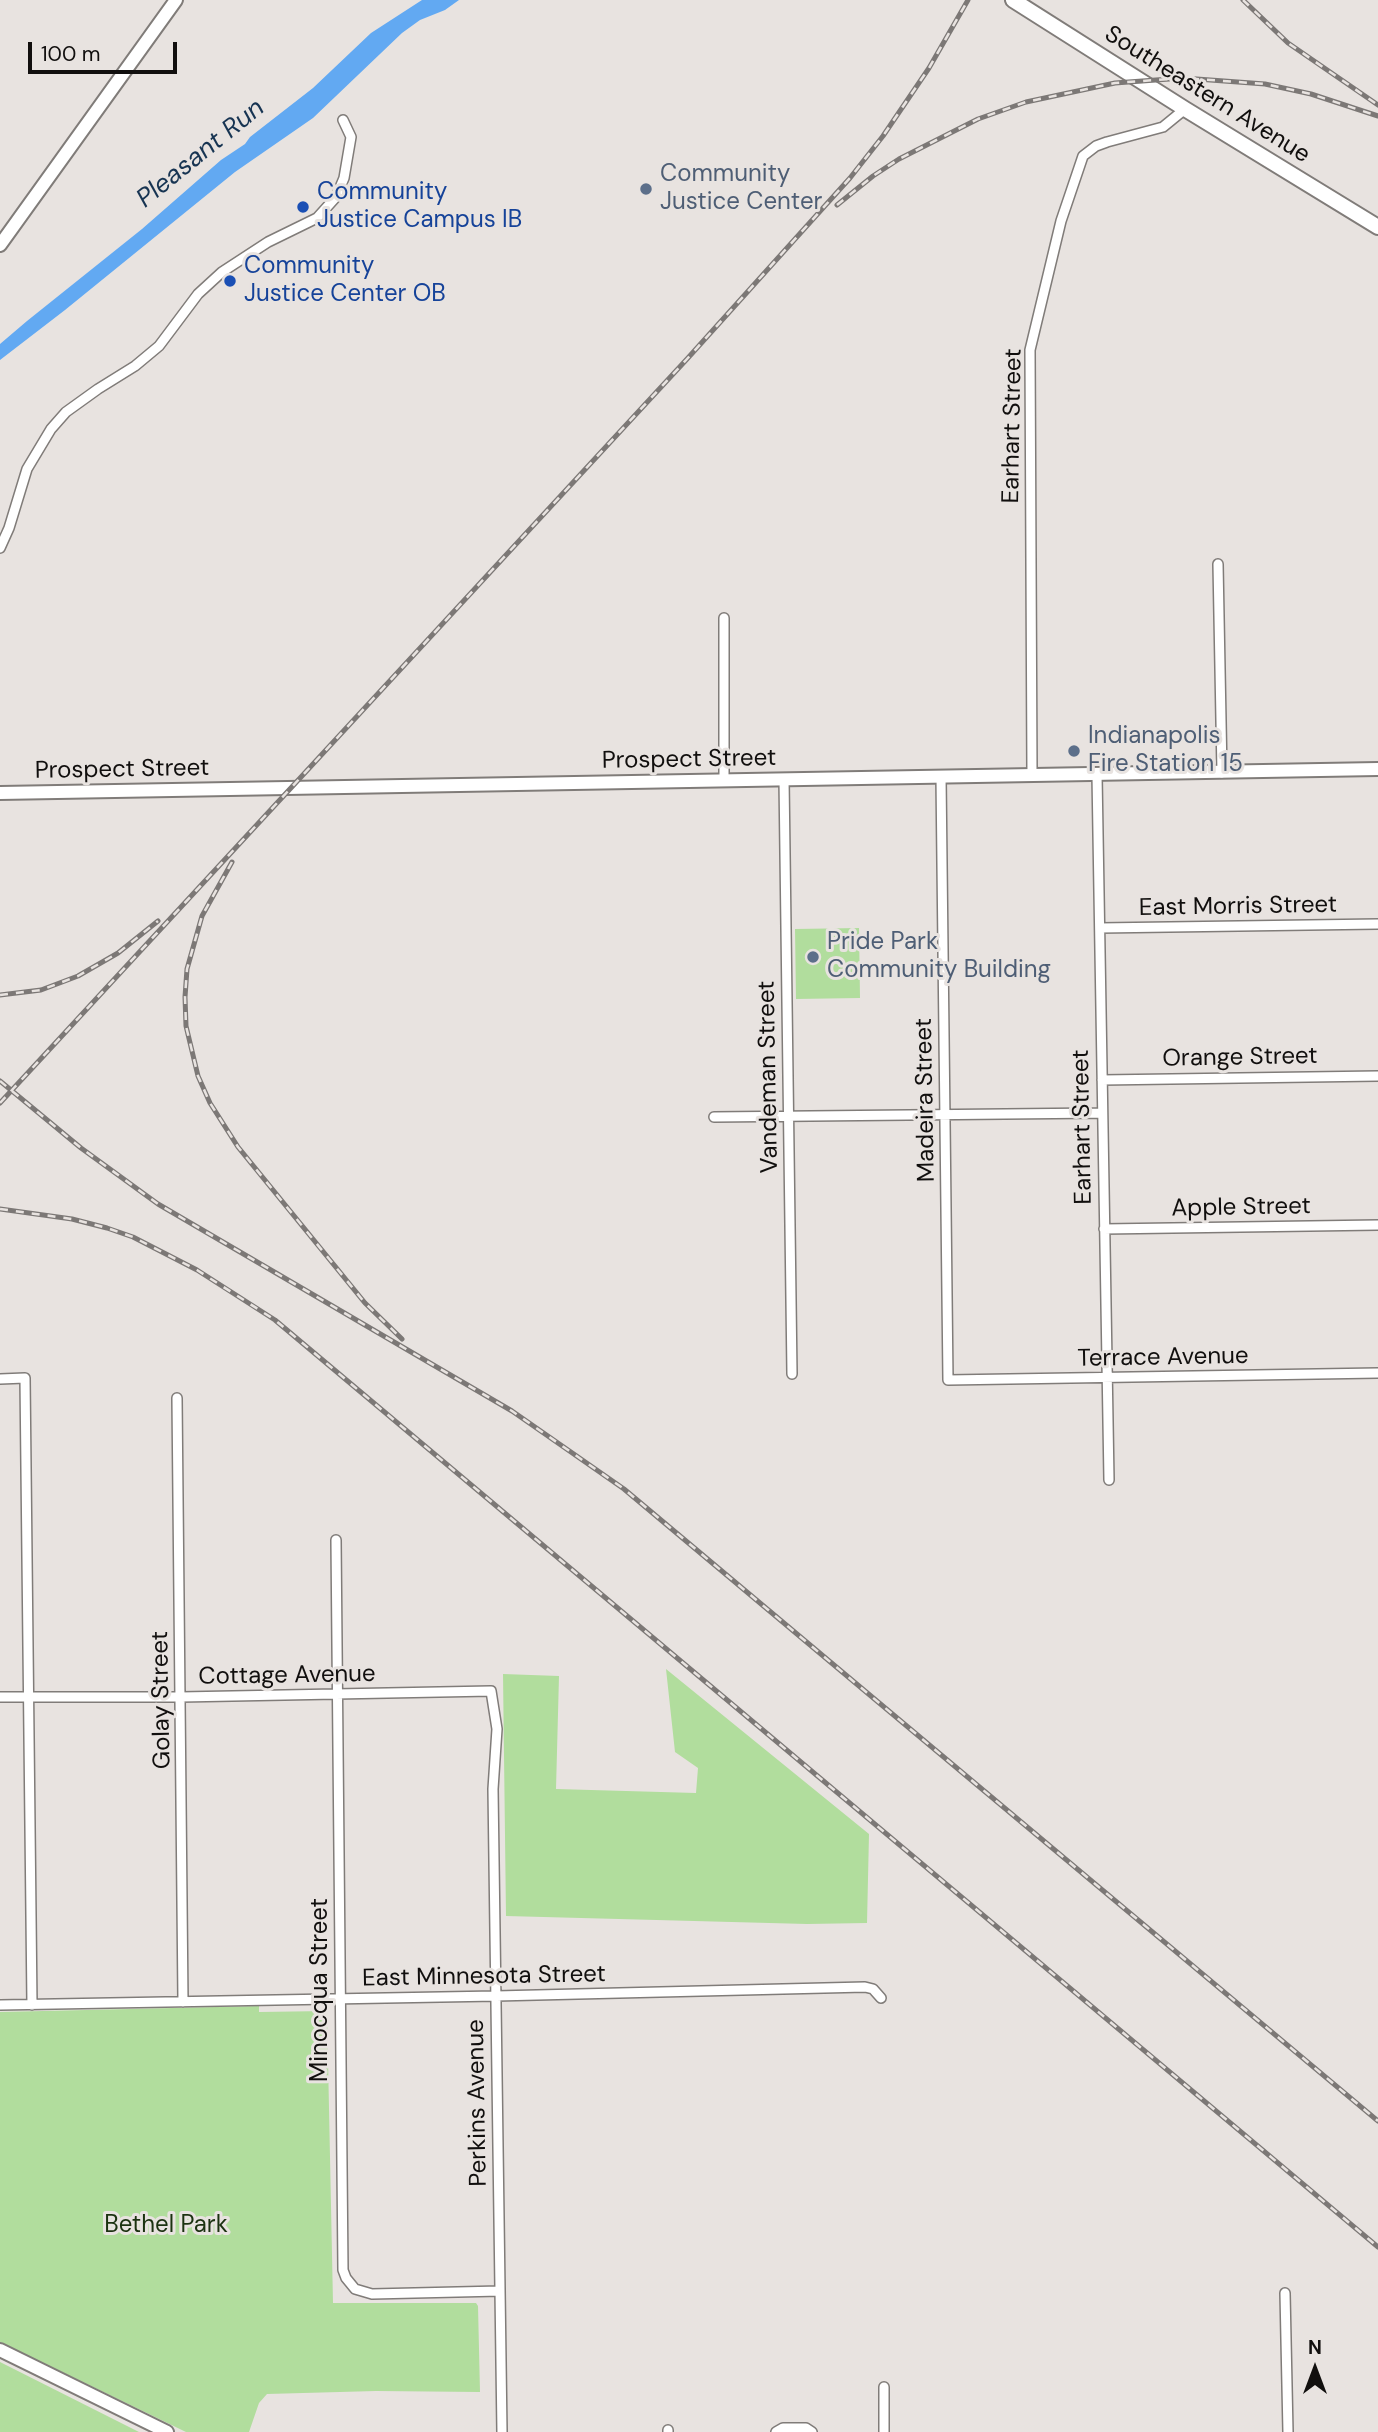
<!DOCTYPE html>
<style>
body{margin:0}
#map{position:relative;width:1378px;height:2432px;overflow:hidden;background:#e8e3e0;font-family:"DM Sans",sans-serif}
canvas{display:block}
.north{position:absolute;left:1280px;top:2334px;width:70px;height:70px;-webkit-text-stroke:5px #e8e3e0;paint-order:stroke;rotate:0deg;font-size:19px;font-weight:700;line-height:28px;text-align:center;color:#110f0e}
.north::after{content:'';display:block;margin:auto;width:24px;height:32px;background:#110f0e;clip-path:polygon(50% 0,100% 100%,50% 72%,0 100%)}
.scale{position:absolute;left:28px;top:42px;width:149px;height:32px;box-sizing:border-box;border:4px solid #110f0e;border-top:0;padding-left:9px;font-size:21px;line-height:24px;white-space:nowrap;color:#110f0e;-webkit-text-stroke:5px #e8e3e0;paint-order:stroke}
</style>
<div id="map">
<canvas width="1378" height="2432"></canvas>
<div class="north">N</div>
<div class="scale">100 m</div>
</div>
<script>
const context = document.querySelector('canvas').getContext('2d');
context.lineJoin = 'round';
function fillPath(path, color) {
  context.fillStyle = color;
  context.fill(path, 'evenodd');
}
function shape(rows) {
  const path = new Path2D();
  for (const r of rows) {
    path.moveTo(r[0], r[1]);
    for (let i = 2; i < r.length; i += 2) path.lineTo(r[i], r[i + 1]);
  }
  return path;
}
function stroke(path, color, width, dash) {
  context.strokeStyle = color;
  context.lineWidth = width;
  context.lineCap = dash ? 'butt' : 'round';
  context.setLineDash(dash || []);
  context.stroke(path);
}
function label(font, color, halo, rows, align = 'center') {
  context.font = font + ' "DM Sans",sans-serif';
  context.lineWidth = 6;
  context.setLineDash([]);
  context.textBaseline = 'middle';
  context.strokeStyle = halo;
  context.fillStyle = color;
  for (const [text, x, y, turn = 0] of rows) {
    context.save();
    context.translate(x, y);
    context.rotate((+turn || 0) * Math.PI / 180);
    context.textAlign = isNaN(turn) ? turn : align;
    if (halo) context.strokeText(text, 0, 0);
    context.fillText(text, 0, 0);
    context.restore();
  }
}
fillPath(shape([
 [859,928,860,998,796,999,795,929],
 [666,1669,869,1834,867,1923,807,1924,506,1916,503,1674,559,1676,556,1789,696,1793,698,1768,675,1752],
 [259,2006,259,2012,327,2011,333,2303,476,2303,478,2306,480,2392,376,2391,267,2394,259,2403,249,2432,186,2432,0,2342,0,2012],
 [0,2362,139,2432,0,2432]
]), '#b1dd9d');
fillPath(shape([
 [422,0,459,0,445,10,420,20,402,33,313,118,235,172,65,310,0,360,0,344,27,321,142,229,221,160,245,144,250,137,313,88,371,33]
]), '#62a9f2');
const street = shape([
 [0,548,9,528,27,469,51,429,66,412,98,389,135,366,159,346,198,294,222,272,268,242,317,218,336,197,344,178,351,137,343,120],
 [1218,564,1222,773],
 [724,618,724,781],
 [1032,775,1030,350,1061,221,1083,156,1096,146,1107,142,1163,127,1185,109],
 [1097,775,1109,1480],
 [941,777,948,1380,1378,1373],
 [784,779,792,1374],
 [1100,928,1378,924],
 [1102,1080,1378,1076],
 [714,1117,1102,1113],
 [1104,1229,1378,1225],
 [0,1379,25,1378,32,2005],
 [177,1398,183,2002],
 [336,1540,343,2270,346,2278,355,2289,372,2294,500,2291],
 [0,1697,181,1697,491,1691,497,1729,493,1789,502,2432],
 [0,2005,496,1996,865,1987,873,1989,881,1998],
 [1285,2293,1288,2432],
 [668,2432,668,2430],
 [776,2432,783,2428,806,2428,812,2432],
 [884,2432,884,2387]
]);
const secondary = shape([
 [0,245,176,0],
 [0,793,1378,769],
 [0,2350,167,2432]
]);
const primary = shape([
 [1013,0,1185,109,1378,227]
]);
stroke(street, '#807c79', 12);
stroke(secondary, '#807c79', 16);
stroke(primary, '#807c79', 18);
stroke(street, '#fff', 9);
stroke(secondary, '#fff', 12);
stroke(primary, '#fff', 14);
const rail = shape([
 [1243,0,1288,43,1378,105],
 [837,205,873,176,899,159,978,119,1026,102,1115,83,1183,78,1265,84,1311,94,1378,116],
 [232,862,202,916,187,969,185,997,186,1026,198,1076,210,1103,238,1147,365,1303,402,1339],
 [0,995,41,990,78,976,118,953,158,921],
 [0,1081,81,1148,158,1204,512,1411,624,1489,1378,2121],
 [0,1103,687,359,850,178,883,136,929,68,968,0],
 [0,1209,72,1219,107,1228,133,1237,197,1270,275,1320,1378,2247]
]);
stroke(rail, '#7c7876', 5);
stroke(rail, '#e8e3e0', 2.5, [8]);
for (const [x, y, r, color] of [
 [646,189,7,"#5c6f8a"],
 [303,207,7,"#1a4fb4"],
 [230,281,7,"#1a4fb4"],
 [1074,751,7,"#5c6f8a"],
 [813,957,7,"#5c6f8a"]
]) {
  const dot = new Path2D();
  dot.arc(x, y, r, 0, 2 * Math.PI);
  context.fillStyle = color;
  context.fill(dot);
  stroke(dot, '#e8e3e0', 2.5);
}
label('24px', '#110f0e', '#e8e3e0', [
 ["Southeastern Avenue",1207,95,32],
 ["Earhart Street",1013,426,-89],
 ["Prospect Street",689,760,-1],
 ["Prospect Street",122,770,-1],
 ["East Morris Street",1238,907,-1],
 ["Orange Street",1240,1058,-1],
 ["Vandeman Street",769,1077,-91],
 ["Madeira Street",926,1100,-91],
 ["Earhart Street",1083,1127,-91],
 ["Apple Street",1241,1208,-1],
 ["Terrace Avenue",1163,1358,-1],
 ["Cottage Avenue",287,1676,-1],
 ["Golay Street",162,1700,-91],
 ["East Minnesota Street",484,1977,-1],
 ["Minocqua Street",321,1990,-90],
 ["Perkins Avenue",478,2103,-91]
]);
label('24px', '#4e5e75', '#e8e3e0', [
 ["Community",660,175],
 ["Justice Center",660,203],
 ["Indianapolis",1088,737],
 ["Fire Station 15",1088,765],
 ["Pride Park",827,943],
 ["Community Building",827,971]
], 'left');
label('24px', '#164399', '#e8e3e0', [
 ["Community",317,193],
 ["Justice Campus IB",317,221],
 ["Community",244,267],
 ["Justice Center OB",244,295]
], 'left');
label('24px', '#1b3210', '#e8e3e0', [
 ["Bethel Park",166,2226]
]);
label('italic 26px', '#173452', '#e8e3e0', [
 ["Pleasant Run",201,154,-39]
]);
</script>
